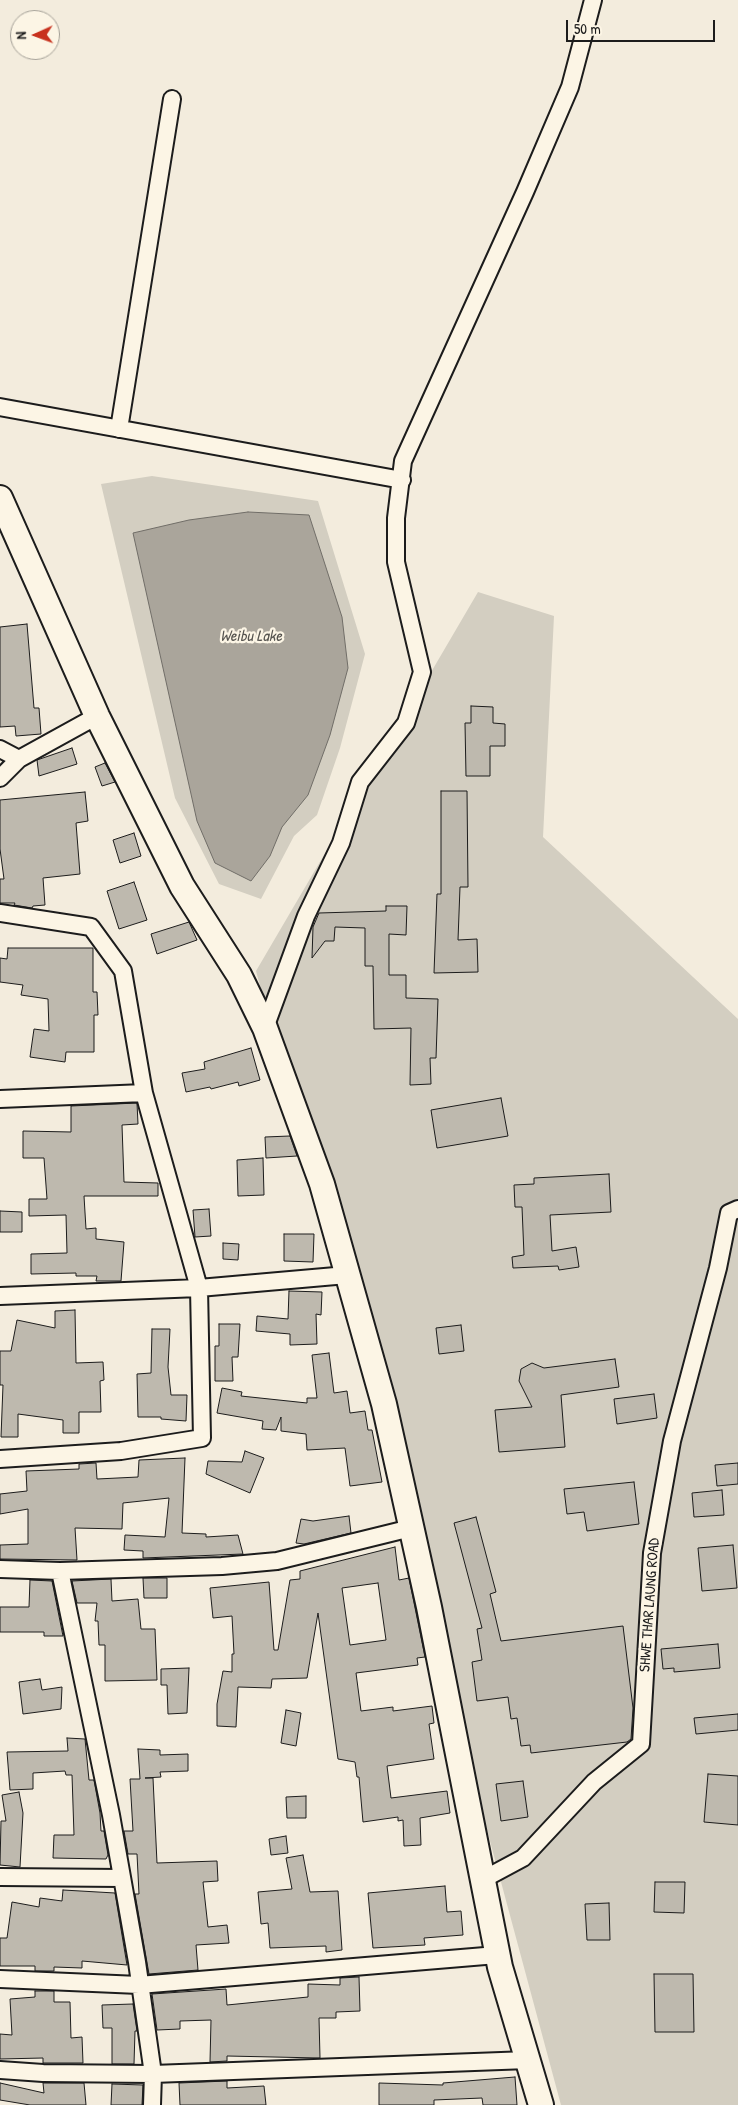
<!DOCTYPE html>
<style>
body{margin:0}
#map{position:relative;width:738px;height:2105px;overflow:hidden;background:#f3ecdd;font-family:"Patrick Hand",sans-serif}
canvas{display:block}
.north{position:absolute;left:10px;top:10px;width:50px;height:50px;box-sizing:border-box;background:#fcf5e5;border:1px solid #a29e95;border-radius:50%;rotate:268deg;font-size:14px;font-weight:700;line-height:20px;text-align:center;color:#1c1c1c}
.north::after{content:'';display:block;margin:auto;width:18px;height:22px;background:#c8321e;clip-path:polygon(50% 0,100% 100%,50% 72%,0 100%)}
.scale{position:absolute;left:566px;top:20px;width:149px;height:22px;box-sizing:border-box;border:2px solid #1c1c1c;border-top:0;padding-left:6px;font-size:15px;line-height:18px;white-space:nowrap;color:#1c1c1c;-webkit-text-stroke:4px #fcf5e5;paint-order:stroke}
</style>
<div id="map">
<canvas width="738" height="2105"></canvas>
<div class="north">N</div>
<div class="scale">50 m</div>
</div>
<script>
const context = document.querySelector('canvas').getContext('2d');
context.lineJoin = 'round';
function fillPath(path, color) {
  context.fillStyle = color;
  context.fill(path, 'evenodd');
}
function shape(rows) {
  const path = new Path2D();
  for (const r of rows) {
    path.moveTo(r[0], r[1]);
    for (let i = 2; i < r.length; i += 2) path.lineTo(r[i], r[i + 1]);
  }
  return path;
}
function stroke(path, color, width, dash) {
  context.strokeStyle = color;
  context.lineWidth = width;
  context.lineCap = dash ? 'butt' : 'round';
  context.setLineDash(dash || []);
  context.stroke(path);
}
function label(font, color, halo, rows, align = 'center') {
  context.font = font + ' "Patrick Hand",sans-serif';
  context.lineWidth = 4.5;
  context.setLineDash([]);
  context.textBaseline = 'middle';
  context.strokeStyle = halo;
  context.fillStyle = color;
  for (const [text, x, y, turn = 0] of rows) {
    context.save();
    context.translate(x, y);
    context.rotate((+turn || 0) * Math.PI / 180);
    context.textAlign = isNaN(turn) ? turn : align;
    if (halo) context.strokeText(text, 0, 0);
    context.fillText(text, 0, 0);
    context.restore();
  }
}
fillPath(shape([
 [152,476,318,501,365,654,340,748,317,815,294,836,261,899,219,884,175,798,101,484],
 [478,592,554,616,543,837,738,1019,738,2105,561,2105,256,971]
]), '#d3cec1');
const water = shape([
 [248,512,309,515,342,617,348,668,330,735,308,795,282,827,270,856,251,881,215,863,197,821,133,533,189,520,248,512]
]);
fillPath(water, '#aaa59b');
stroke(water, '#716e68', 1);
const building = shape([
 [27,624,34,708,39,708,41,734,16,736,15,726,0,727,0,627,27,624],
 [471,706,493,707,493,723,505,724,505,746,490,746,490,776,466,776,465,723,471,723,471,706],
 [72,748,77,764,39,776,37,760,72,748],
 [105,763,115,782,102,786,95,767,105,763],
 [441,791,467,791,468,887,460,887,458,940,477,939,478,972,434,973,437,894,441,894,441,791],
 [85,792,88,821,76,823,80,874,43,878,45,905,33,906,32,908,14,905,15,903,0,903,0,879,4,879,0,849,0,800,85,792],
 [134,833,141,856,120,863,113,840,134,833],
 [134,882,147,920,119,929,107,891,134,882],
 [386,906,407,906,406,935,389,934,389,975,406,975,406,998,438,999,436,1058,430,1058,431,1084,410,1085,411,1028,374,1029,373,966,365,966,365,928,335,927,334,941,325,941,312,958,313,927,319,913,386,911,386,906],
 [189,922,197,940,157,954,151,934,189,922],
 [8,948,93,948,93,992,97,992,98,1015,94,1015,94,1052,66,1052,65,1062,30,1057,34,1029,49,1031,48,999,21,995,23,985,0,982,0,958,7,959,8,948],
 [251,1048,260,1080,239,1086,238,1082,211,1089,210,1087,186,1092,182,1073,205,1069,204,1062,251,1048],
 [501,1098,508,1136,437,1148,431,1110,501,1098],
 [137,1103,138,1124,122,1125,124,1182,158,1183,158,1196,84,1196,86,1229,96,1228,96,1239,124,1242,121,1281,96,1281,97,1276,76,1276,76,1273,31,1274,31,1254,67,1253,66,1215,29,1216,29,1199,47,1199,44,1158,23,1158,23,1131,71,1132,71,1106,137,1103],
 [290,1136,297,1156,266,1158,265,1137,290,1136],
 [263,1158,264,1195,238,1196,237,1160,263,1158],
 [609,1174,611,1212,550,1215,552,1251,576,1247,579,1267,559,1270,558,1266,513,1268,512,1257,524,1255,522,1207,515,1207,514,1185,534,1184,534,1178,609,1174],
 [209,1209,211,1236,195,1237,193,1210,209,1209],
 [0,1211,22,1212,22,1232,0,1232,0,1211],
 [284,1234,314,1234,313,1262,284,1261,284,1234],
 [223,1243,239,1244,238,1260,223,1259,223,1243],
 [289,1291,322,1292,321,1315,316,1314,317,1344,290,1345,290,1334,256,1331,257,1316,288,1319,289,1291],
 [75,1310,76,1363,103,1362,104,1380,100,1381,101,1412,79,1412,79,1433,63,1433,63,1420,18,1414,18,1437,1,1437,3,1385,0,1385,0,1351,11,1351,17,1320,55,1328,55,1311,75,1310],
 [219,1324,240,1324,238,1357,232,1357,233,1381,215,1381,215,1346,219,1346,219,1324],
 [461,1325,464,1351,439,1354,436,1328,461,1325],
 [152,1329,170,1329,168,1367,171,1395,187,1395,186,1421,161,1419,161,1417,138,1417,137,1374,151,1373,152,1329],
 [329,1353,334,1393,347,1391,350,1413,365,1411,368,1430,372,1430,382,1482,350,1486,345,1448,307,1450,306,1434,281,1431,281,1417,276,1430,262,1429,263,1421,217,1413,222,1388,242,1392,241,1396,307,1403,307,1398,317,1398,312,1355,329,1353],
 [615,1359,619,1387,561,1395,565,1447,499,1452,495,1410,532,1407,519,1381,521,1369,532,1363,544,1368,615,1359],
 [654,1394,657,1418,617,1424,614,1399,654,1394],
 [245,1451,264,1458,250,1493,206,1474,208,1461,242,1462,245,1451],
 [185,1458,182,1533,206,1534,206,1537,238,1535,243,1554,143,1558,143,1551,124,1550,125,1535,165,1537,169,1498,123,1503,122,1529,75,1528,77,1560,0,1559,0,1545,28,1544,28,1509,0,1514,0,1494,27,1491,26,1471,79,1469,79,1464,96,1463,97,1479,138,1477,139,1460,185,1458],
 [738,1463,738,1484,717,1486,715,1465,738,1463],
 [634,1482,639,1524,587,1531,584,1512,567,1514,564,1489,634,1482],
 [722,1490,724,1515,694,1517,692,1493,722,1490],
 [349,1516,351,1533,304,1544,296,1543,301,1519,313,1521,349,1516],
 [476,1517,496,1592,490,1594,501,1641,623,1626,633,1708,631,1739,627,1742,531,1753,530,1745,521,1746,517,1718,511,1719,508,1697,477,1701,472,1662,482,1660,477,1629,482,1628,454,1523,476,1517],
 [733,1545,737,1588,702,1591,698,1548,733,1545],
 [395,1547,399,1580,409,1578,425,1657,417,1658,418,1665,356,1673,361,1711,393,1707,393,1711,432,1706,434,1723,429,1724,434,1759,387,1766,391,1798,447,1791,450,1813,420,1818,421,1845,404,1846,403,1820,398,1821,398,1817,363,1822,359,1777,357,1777,355,1762,338,1759,318,1613,307,1678,272,1679,271,1688,238,1687,236,1727,217,1726,217,1704,223,1671,232,1672,232,1654,234,1654,232,1616,213,1618,210,1588,269,1582,274,1650,278,1650,290,1580,300,1579,300,1571,395,1547],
 [378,1583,386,1640,350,1645,342,1588,378,1583],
 [143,1578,167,1578,167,1598,144,1598,143,1578],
 [111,1579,112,1601,138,1599,141,1629,155,1629,157,1680,105,1681,105,1645,99,1645,98,1621,95,1621,97,1603,77,1603,72,1581,111,1579],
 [30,1580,52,1581,63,1636,44,1636,44,1632,0,1632,0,1607,29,1607,30,1580],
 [718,1644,720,1668,674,1672,674,1668,663,1669,661,1649,718,1644],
 [189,1668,187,1713,168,1714,167,1685,161,1685,161,1669,189,1668],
 [40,1679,42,1690,62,1687,61,1709,23,1714,19,1682,40,1679],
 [286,1710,301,1713,296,1746,281,1743,286,1710],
 [738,1714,738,1730,696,1734,694,1718,738,1714],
 [67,1738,85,1739,89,1780,94,1780,100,1813,101,1831,104,1831,108,1855,106,1859,53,1858,54,1835,74,1835,72,1775,66,1775,65,1771,33,1773,33,1789,10,1790,7,1752,68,1751,67,1738],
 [138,1749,160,1750,160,1755,188,1754,188,1771,160,1772,161,1777,145,1778,153,1778,157,1863,217,1861,218,1881,203,1882,208,1927,227,1925,229,1943,196,1945,198,1970,149,1974,135,1894,139,1894,137,1854,128,1854,124,1831,133,1831,130,1779,140,1779,138,1749],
 [708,1774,738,1776,738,1825,704,1822,708,1774],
 [523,1781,528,1817,501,1821,496,1784,523,1781],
 [19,1792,23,1813,20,1867,0,1865,1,1821,6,1821,2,1795,19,1792],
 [306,1796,306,1818,287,1818,286,1797,306,1796],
 [286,1836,288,1853,271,1855,269,1839,286,1836],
 [303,1855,310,1892,338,1891,342,1950,326,1952,326,1946,270,1948,268,1923,261,1924,258,1892,292,1889,286,1858,303,1855],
 [655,1882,685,1882,684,1913,654,1912,655,1882],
 [445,1886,447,1912,461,1911,463,1935,424,1938,425,1945,373,1948,368,1893,445,1886],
 [63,1890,115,1893,127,1965,82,1961,82,1968,54,1967,54,1971,35,1971,35,1966,0,1966,0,1938,7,1938,12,1902,39,1907,40,1898,62,1901,63,1890],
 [609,1903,610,1940,587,1940,585,1904,609,1903],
 [654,1974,693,1974,694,2032,655,2032,654,1974],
 [359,1977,360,2011,336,2012,336,2018,319,2018,320,2058,227,2056,227,2061,210,2062,211,2020,180,2021,180,2029,157,2030,152,1994,226,1989,227,2005,308,1997,308,1984,340,1985,340,1978,359,1977],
 [35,1991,54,1991,54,2002,70,2002,71,2038,82,2037,83,2063,43,2063,43,2058,0,2059,0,2034,12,2035,10,1999,35,1997,35,1991],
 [133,2004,137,2031,135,2031,134,2064,112,2064,112,2028,103,2028,102,2005,133,2004],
 [515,2077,517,2105,483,2105,482,2098,434,2100,434,2105,379,2105,379,2083,443,2085,443,2083,515,2077],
 [227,2081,227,2088,264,2086,266,2105,180,2105,179,2083,227,2081],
 [0,2083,44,2093,43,2083,84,2083,86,2105,30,2105,0,2100,0,2083],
 [112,2084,143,2085,142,2105,111,2105,112,2084]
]);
fillPath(building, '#beb9ae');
stroke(building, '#1c1c1c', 1);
const street = shape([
 [0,407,402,480],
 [119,429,172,99],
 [0,749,19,759],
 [0,778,19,759,97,716],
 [0,913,91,927,123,971,144,1093,199,1288,202,1438,121,1451,0,1459],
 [265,1028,306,916,341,843,360,782,406,723,422,672,396,562,396,518,403,461,525,192,570,87,593,0],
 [0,1099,144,1093],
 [0,1296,199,1288,347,1275],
 [0,1569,60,1571,222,1566,277,1561,411,1528],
 [60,1571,111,1815,137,1962,153,2074,152,2105],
 [0,1877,122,1878],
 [482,1880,523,1858,594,1782,641,1744,652,1553,672,1441,718,1268,729,1213,738,1209],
 [0,1979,139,1985,497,1955],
 [0,2070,43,2073,153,2074,528,2060]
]);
const secondary = shape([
 [0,498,97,716,182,886,239,975,265,1028,322,1184,384,1404,429,1607,500,1967,541,2105]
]);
stroke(street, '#1c1c1c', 20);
stroke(secondary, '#1c1c1c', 28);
stroke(street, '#fcf5e5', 16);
stroke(secondary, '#fcf5e5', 24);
label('15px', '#1c1c1c', '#fcf5e5', [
 ["SHWE THAR LAUNG ROAD",650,1605,-86]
]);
label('italic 16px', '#55534f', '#fcf5e5', [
 ["Weibu Lake",251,637]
]);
</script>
